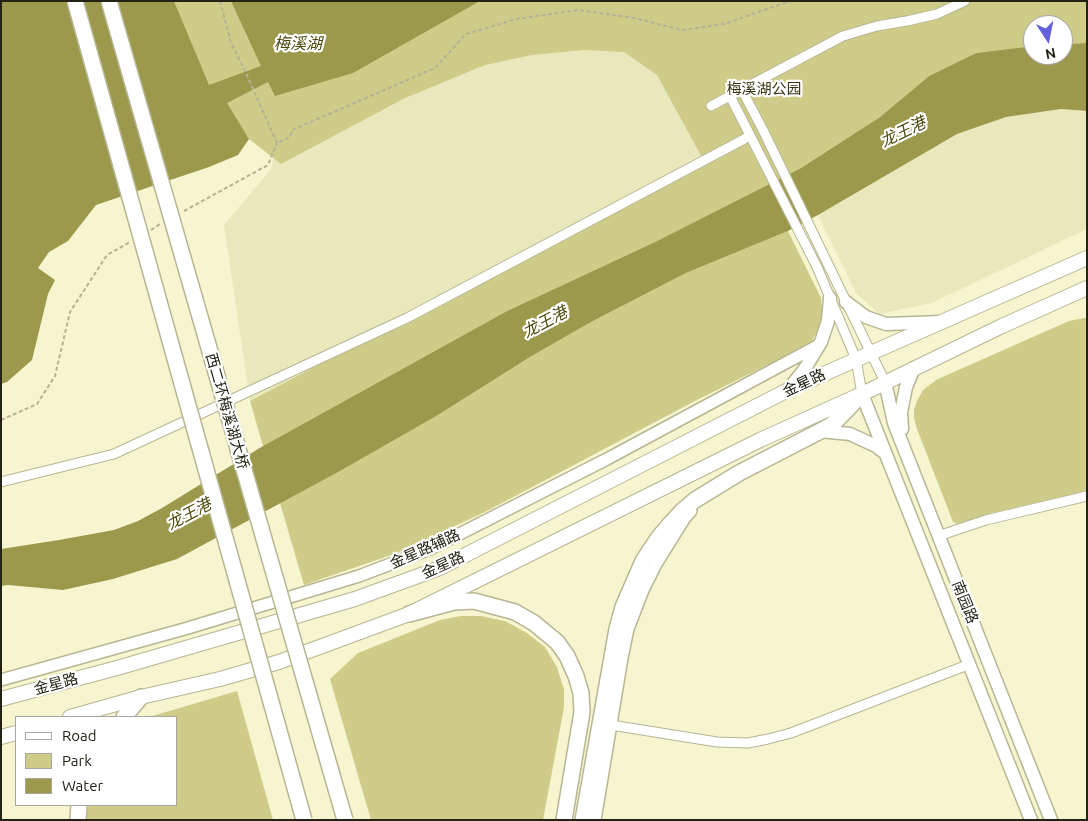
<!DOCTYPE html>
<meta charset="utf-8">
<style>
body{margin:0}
#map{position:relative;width:1088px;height:821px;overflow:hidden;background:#f6f5d0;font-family:Ubuntu,sans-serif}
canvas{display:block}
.frame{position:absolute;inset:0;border:2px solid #232315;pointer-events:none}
.legend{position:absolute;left:15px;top:716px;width:162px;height:90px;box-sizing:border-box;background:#fff;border:1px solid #a7a7a1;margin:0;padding:6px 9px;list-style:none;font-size:15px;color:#232315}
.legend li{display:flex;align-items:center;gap:10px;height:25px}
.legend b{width:25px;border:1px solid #a7a7a1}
.north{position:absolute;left:1023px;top:15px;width:50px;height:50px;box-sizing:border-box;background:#fff;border:1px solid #a7a7a1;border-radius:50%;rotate:169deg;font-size:14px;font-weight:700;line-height:20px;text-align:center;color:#232315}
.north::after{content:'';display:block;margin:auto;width:18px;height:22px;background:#6360d9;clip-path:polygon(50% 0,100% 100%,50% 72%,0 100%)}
</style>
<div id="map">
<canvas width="1088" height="821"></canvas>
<div class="frame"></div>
<ul class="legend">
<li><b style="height:6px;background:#fff"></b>Road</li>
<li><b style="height:14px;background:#cecc88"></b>Park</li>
<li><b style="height:14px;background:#9c994c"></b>Water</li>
</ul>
<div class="north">N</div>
</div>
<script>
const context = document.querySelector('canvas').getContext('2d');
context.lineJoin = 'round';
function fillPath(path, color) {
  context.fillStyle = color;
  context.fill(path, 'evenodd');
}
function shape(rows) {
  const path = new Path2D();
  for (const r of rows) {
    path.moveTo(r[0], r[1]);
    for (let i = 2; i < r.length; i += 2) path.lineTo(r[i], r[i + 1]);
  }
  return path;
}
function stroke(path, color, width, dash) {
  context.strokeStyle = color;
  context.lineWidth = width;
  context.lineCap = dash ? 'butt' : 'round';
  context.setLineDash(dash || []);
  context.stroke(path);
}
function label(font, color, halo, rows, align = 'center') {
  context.font = font + ' Ubuntu,"Noto Sans SC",sans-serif';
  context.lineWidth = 4.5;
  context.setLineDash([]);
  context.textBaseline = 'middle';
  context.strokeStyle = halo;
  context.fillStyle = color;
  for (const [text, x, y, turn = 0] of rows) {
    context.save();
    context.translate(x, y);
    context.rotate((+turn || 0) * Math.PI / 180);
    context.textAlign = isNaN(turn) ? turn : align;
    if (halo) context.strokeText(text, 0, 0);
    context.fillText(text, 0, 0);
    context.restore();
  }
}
fillPath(shape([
 [1087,1,1020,15,704,161,250,401,224,225,271,169,277,143,515,34],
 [1061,109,1087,111,1087,229,932,303,879,314,856,293,818,215,957,134,1006,117]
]), '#e9e8bd');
fillPath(shape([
 [174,1,1087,1,1087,43,1063,44,1063,25,1033,25,1033,46,976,53,929,76,880,117,801,168,655,242,507,311,263,446,250,401,704,161,657,75,624,52,584,50,532,55,485,65,405,98,281,164,249,139,226,103,208,85],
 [788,231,821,298,823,320,812,341,777,360,695,401,485,512,397,553,304,585,280,503,438,415,530,357,591,322,686,273],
 [1084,318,1087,318,1087,491,992,513,957,524,953,522,917,429,914,418,914,410,917,401,923,390,936,380,947,375,1069,321],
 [461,616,481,616,505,621,527,633,545,647,557,667,564,690,564,707,543,820,371,820,330,679,358,653,440,620],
 [237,691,273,820,86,820,84,805,176,805,176,717,149,717]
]), '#cecc88');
fillPath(shape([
 [1,1,174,1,209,85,261,66,231,1,480,1,353,73,275,96,268,82,227,103,249,139,238,155,209,167,96,205,68,241,49,252,38,268,55,280,48,294,32,360,7,382,1,384],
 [1087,43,1087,111,1061,109,1006,117,957,134,818,215,788,231,686,273,591,322,530,357,438,415,338,472,177,559,113,579,63,590,8,585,1,586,1,549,59,540,114,530,138,521,162,508,263,446,507,311,655,242,801,168,880,117,929,76,976,53,1033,46,1033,55,1063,55,1063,44]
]), '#9c994c');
const minor = shape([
 [742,90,763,130,885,382],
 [730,96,817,267,856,359,862,394],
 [711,106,843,36,877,26,907,21,937,14,965,1],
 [1,482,114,454,407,318,750,136],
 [938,536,986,520,1087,496],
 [611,725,717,742,748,743,768,739,791,733,970,664]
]);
const tertiary = shape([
 [1,680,188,628,359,576,430,549,607,459,819,345],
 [595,820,622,658,628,629,643,590,656,564,684,519,691,511]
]);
const secondary = shape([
 [846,302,866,317,886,324,941,322],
 [885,382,894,423,1051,820],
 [788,390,804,370,821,342,828,321,830,298],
 [862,394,1031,820],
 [902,429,901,412,906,387,914,368],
 [820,431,850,434,876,446,885,453]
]);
const primary = shape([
 [1,699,117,668,355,599,440,568,788,390,871,353,1087,258],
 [70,717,141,697,220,679,279,662,409,614,760,440,862,394,1002,326,1087,288],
 [1,737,16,733]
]);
const trunk = shape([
 [409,614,454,602,474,601,515,612,534,623,557,642,567,656,576,676,581,693,582,712,564,820],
 [124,717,141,697],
 [78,820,79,805],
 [583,820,617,629,623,607,643,561,659,537,671,523,682,511,695,500,739,473,832,425,862,394]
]);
stroke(minor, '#b7b693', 11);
stroke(tertiary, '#b7b693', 14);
stroke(secondary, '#b7b693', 15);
stroke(primary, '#b7b693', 16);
stroke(trunk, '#b7b693', 18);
stroke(shape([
 [220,1,231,43,245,71,277,143,290,137,292,130,435,68,466,34,517,19,579,10,634,18,682,30,724,24,790,1],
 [184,211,268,165,277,143],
 [151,230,160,224],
 [1,420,37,404,55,376,70,312,107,255,130,242]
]), '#b4b395', 2, [4, 2.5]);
stroke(minor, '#fff', 9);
stroke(tertiary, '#fff', 11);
stroke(secondary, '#fff', 12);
stroke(primary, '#fff', 14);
stroke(trunk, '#fff', 15);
const trunkBridge = shape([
 [75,1,304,820],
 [109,1,345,820]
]);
stroke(trunkBridge, '#b7b693', 18, []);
stroke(trunkBridge, '#fff', 15);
label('15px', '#373614', '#fff', [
 ["梅溪湖公园",764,89]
]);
label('15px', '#232315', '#fff', [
 ["金星路",804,383,-25],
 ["西二环梅溪湖大桥",227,411,74],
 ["金星路辅路",425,549,-24],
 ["金星路",443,565,-24],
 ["南园路",965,602,68],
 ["金星路",56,684,-15]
]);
label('italic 16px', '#4a4709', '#fff', [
 ["梅溪湖",298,44],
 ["龙王港",903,132,-26],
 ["龙王港",545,322,-28],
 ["龙王港",189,514,-28]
]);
</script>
